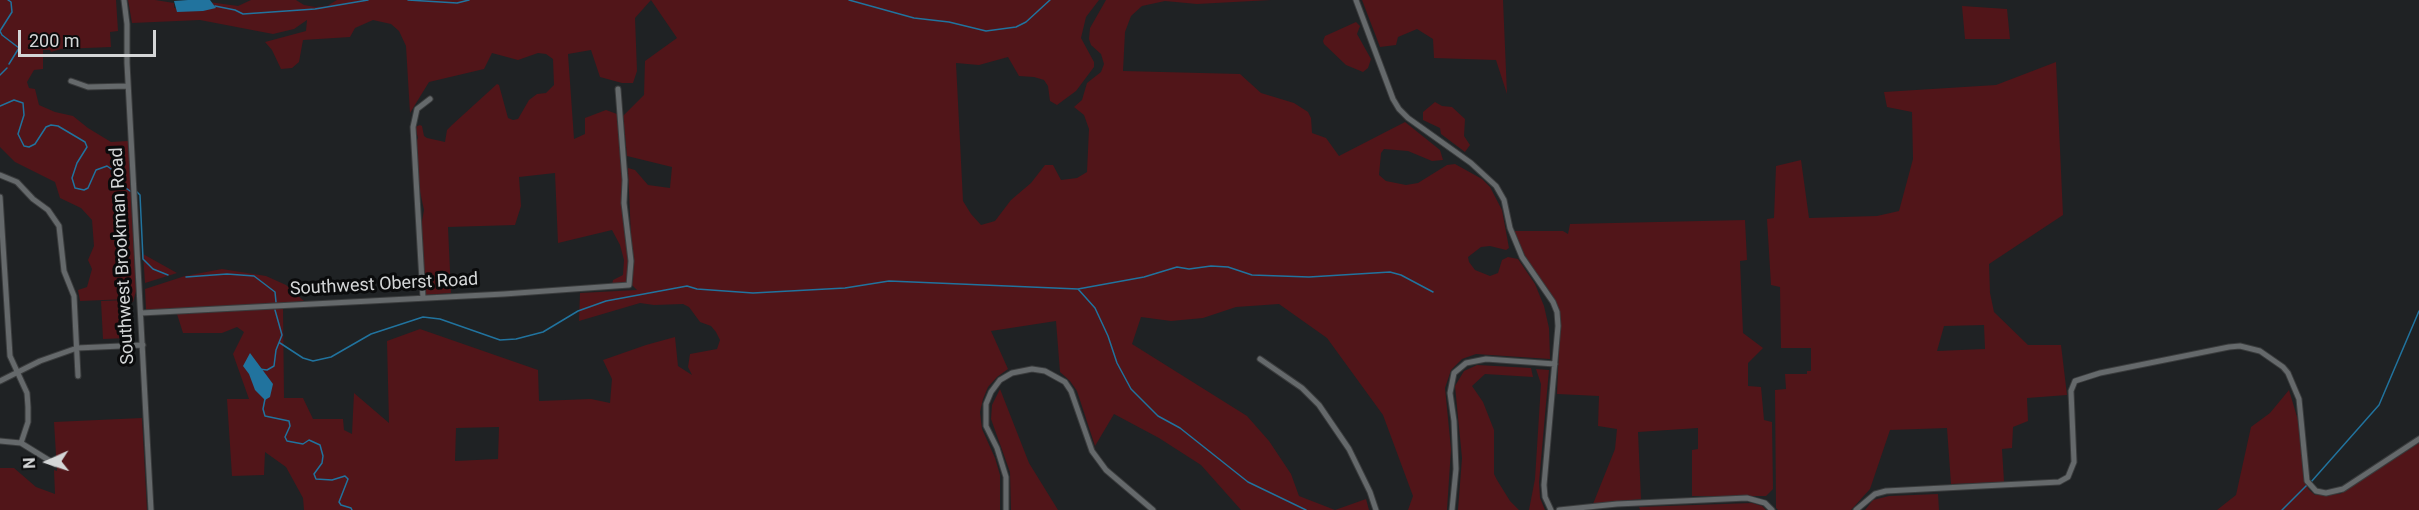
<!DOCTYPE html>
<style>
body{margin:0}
#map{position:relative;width:2419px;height:510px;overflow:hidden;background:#1f2224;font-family:Roboto,sans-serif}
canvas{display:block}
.north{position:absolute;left:18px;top:432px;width:60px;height:60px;-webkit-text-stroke:4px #0a0b0c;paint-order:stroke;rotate:267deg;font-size:16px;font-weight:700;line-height:24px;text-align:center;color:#d4d6d7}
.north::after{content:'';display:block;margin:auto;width:21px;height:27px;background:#d4d6d7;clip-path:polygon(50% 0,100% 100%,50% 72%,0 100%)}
.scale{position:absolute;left:18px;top:30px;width:138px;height:27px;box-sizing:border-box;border:3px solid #d4d6d7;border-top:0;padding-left:8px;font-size:18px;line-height:21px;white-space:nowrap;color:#d4d6d7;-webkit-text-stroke:4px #0a0b0c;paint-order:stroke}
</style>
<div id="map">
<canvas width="2419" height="510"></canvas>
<div class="north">N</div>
<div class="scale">200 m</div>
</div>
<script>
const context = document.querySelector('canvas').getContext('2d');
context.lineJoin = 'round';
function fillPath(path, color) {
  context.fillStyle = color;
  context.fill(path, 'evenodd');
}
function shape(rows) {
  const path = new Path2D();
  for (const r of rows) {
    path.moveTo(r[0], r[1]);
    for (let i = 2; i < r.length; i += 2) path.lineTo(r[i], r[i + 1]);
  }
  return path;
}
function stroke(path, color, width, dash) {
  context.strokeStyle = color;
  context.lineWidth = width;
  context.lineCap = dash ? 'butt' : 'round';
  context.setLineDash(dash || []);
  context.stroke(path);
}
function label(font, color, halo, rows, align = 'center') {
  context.font = font + ' Roboto,sans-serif';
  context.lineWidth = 6;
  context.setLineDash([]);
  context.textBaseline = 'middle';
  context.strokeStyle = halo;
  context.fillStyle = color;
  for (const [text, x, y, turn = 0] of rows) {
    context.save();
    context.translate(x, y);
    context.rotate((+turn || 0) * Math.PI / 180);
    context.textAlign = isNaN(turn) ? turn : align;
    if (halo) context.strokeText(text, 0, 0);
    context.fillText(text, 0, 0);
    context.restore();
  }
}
fillPath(shape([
 [0,0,116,0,118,31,110,32,111,47,61,49,51,52,50,50,43,50,43,69,34,70,27,82,29,88,35,89,39,105,55,112,73,116,88,128,111,142,128,141,136,291,133,302,130,302,129,299,80,301,78,290,87,287,92,269,88,260,94,246,92,220,81,208,60,198,55,182,15,162,0,147],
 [128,0,155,0,174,3,174,8,209,2,238,6,251,0,296,0,304,5,315,7,327,6,337,0,1099,0,1086,17,1081,38,1094,62,1094,67,1076,91,1057,105,1050,101,1048,86,1044,80,1034,77,1019,76,1008,57,979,65,956,63,963,201,971,214,981,225,995,221,1011,200,1031,183,1045,165,1053,165,1061,180,1077,178,1087,172,1089,129,1084,115,1074,107,1082,100,1087,83,1101,72,1104,64,1101,54,1091,45,1089,39,1090,28,1106,0,1271,0,1197,4,1165,1,1142,6,1131,16,1125,32,1123,71,1240,74,1261,93,1294,103,1308,112,1311,118,1312,133,1326,138,1339,156,1405,122,1440,150,1443,160,1432,161,1408,151,1384,149,1381,153,1379,175,1386,181,1406,185,1418,183,1447,165,1455,164,1482,179,1490,187,1502,210,1509,248,1506,250,1490,246,1481,247,1468,257,1469,262,1475,270,1490,276,1498,273,1502,260,1508,257,1518,259,1535,284,1544,306,1549,328,1550,359,1476,354,1462,359,1451,370,1445,388,1451,449,1447,510,1408,510,1413,496,1383,415,1327,338,1279,304,1236,307,1203,318,1171,321,1141,317,1132,344,1247,416,1269,441,1291,474,1299,496,1335,510,1366,499,1369,510,1241,510,1201,465,1159,438,1114,414,1095,446,1077,391,1070,381,1060,372,1056,321,991,331,1008,369,997,377,988,387,983,399,980,412,982,429,995,458,1000,475,1000,510,304,510,303,498,286,467,265,452,264,475,232,476,227,399,249,399,233,354,244,332,237,327,222,333,183,333,177,314,283,307,284,398,303,398,313,419,343,419,344,430,352,434,354,393,389,423,387,341,420,329,538,370,539,401,591,399,610,403,612,379,603,360,646,345,675,337,678,366,692,375,688,367,690,354,717,349,720,340,716,332,711,326,700,322,689,307,683,304,654,305,640,303,579,321,580,293,637,290,631,284,632,259,628,168,635,170,648,185,670,188,672,167,627,156,623,116,644,95,645,61,677,38,651,0,635,18,637,71,633,83,622,83,600,77,591,50,568,54,574,139,585,134,585,118,606,110,617,114,629,260,627,282,612,285,613,280,623,275,624,260,620,245,612,230,558,243,555,173,519,177,521,206,515,225,448,227,451,293,425,295,421,227,424,210,419,187,416,142,418,138,415,127,420,125,422,126,424,136,427,138,445,142,447,130,452,125,497,84,499,85,508,118,513,120,518,119,529,100,537,94,546,93,554,85,553,59,546,54,538,53,518,60,492,53,484,69,429,82,410,113,406,46,399,31,391,24,373,20,355,28,350,37,303,40,299,62,292,68,281,69,272,50,265,42,306,31,307,20,294,29,273,34,200,20,132,23],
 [499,427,498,459,455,461,456,428],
 [1362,0,1503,0,1507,94,1496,60,1434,58,1433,39,1417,29,1398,37,1396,45,1380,47],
 [1962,6,2007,9,2010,39,1965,39],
 [1356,22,1360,26,1357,34,1371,59,1368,68,1363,72,1346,65,1324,44,1323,41,1325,36,1334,32],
 [2056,62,2063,215,1989,264,1990,293,1994,312,2028,345,2061,345,2067,395,2027,398,2028,421,2013,427,2012,448,2002,449,2004,482,1951,484,1947,428,1890,430,1870,489,1851,510,1778,510,1776,508,1775,390,1786,389,1785,374,1807,374,1807,371,1811,371,1811,348,1781,348,1780,287,1771,285,1767,219,1774,218,1776,166,1801,160,1809,218,1877,216,1899,211,1913,159,1912,112,1887,107,1884,92,1996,85],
 [1984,325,1985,349,1937,351,1944,326],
 [1435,102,1442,106,1452,107,1465,119,1464,136,1470,145,1465,152,1441,134,1440,128,1423,120,1423,112],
 [1745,220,1747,260,1740,261,1743,333,1763,348,1748,363,1748,386,1761,387,1764,420,1772,422,1773,489,1766,496,1692,496,1692,450,1698,449,1698,428,1638,432,1641,499,1593,504,1615,449,1617,429,1598,426,1599,396,1557,394,1560,327,1556,303,1525,256,1514,231,1563,231,1568,234,1570,224],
 [143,254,177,273,145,283],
 [222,269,266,276,286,285,304,301,244,307,146,310,145,289,185,276],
 [127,300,128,338,103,339,101,301],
 [1477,365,1531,368,1533,377,1485,374,1472,386,1483,402,1494,430,1494,474,1497,480,1510,501,1519,510,1458,510,1462,458,1455,386,1464,371],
 [1536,369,1549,370,1539,482,1540,498,1545,510,1529,510,1535,479,1541,384],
 [1000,389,1029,463,1058,510,1011,510,1010,472,991,419,992,405],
 [2289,390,2300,427,2303,471,2308,489,2315,495,2340,494,2419,443,2419,510,2217,510,2236,495,2251,427,2270,413],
 [142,418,147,510,0,510,0,468,14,468,36,487,55,494,54,470,57,471,54,422],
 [1938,494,1939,510,1865,510,1873,500,1889,496],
 [1752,503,1762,506,1766,510,1640,510,1639,507]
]), '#511519');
fillPath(shape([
 [188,0,210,0,216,8,203,11,177,12,174,1],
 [250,353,273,384,270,397,265,400,255,390,249,374,243,366]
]), '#21739e');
stroke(shape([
 [8,0,11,2,12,12,0,31,2,35,19,48,9,64],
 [408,0,457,3,469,0],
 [849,0,914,18,949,22,986,31,1016,27,1026,22,1050,0],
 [215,6,235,10,243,14,315,9,368,0],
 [0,75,7,68],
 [0,106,14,100,23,103,24,115,18,134,24,146,29,147,35,144,46,127,51,125,58,126,85,142,87,147,77,163,72,178,75,188,84,190,88,188,96,170,107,166,114,171,123,186,130,191],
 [136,191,140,195,143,259,153,269,168,275],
 [186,277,227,274,254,276,275,292,276,302],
 [1078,289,1095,308,1108,336,1117,363,1131,389,1158,416,1180,428,1248,482,1306,510],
 [280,343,303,358,313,361,331,357,371,334,423,317,440,319,500,340,516,339,543,332,578,311,606,301,687,286,697,289,753,293,845,288,889,281,1078,289,1144,277,1177,267,1189,269,1211,266,1228,267,1252,275,1309,277,1390,272,1401,275,1433,292],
 [259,369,267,370,274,366,276,350,282,335,275,310],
 [265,399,263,409,265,416,289,421,290,426,285,437,287,441,303,444,309,440,320,445,323,456,322,463,314,474,316,479,332,480,345,476,348,479,339,502,341,505,351,508,352,510],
 [2311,482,2379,405,2419,311],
 [2282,510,2307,485]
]), '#21739e', 1.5);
const minor = shape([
 [124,0,127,24,127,63,151,510],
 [1356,0,1393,99,1399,109,1408,118,1471,163,1496,186,1504,200,1510,228,1522,257,1553,302,1557,312,1558,326,1544,485,1545,497,1551,510],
 [71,81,88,87,128,86],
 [0,175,17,182,33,199,48,210,59,226,64,271,74,296,78,376],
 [0,197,10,356,27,393,28,407,28,422,21,443],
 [423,298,413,127,417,109,430,99],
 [141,313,504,294,629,285,631,261,624,203,625,180,618,89],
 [1260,359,1302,388,1319,405,1349,449,1370,492,1376,510],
 [0,381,40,361,77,348,143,345],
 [0,441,21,443,55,464],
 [1006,510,1006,477,997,448,986,426,986,404,991,392,1000,380,1012,373,1032,369,1045,371,1065,382,1071,391,1092,451,1106,470,1153,510],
 [1452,510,1456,469,1454,421,1450,393,1454,373,1466,363,1486,359,1555,364],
 [1559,510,1617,504,1747,498,1765,503,1772,510],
 [1856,510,1875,494,1886,491,2059,482,2068,477,2074,462,2071,391,2075,381,2100,373,2229,347,2240,346,2260,351,2283,367,2288,373,2299,399,2307,481,2316,491,2326,493,2343,489,2419,439]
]);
stroke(minor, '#3a3c3d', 7);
stroke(minor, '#65696b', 5);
label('18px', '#d4d6d7', '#0a0b0c', [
 ["Southwest Brookman Road",123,256,-93],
 ["Southwest Oberst Road",384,285,-3]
]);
</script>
